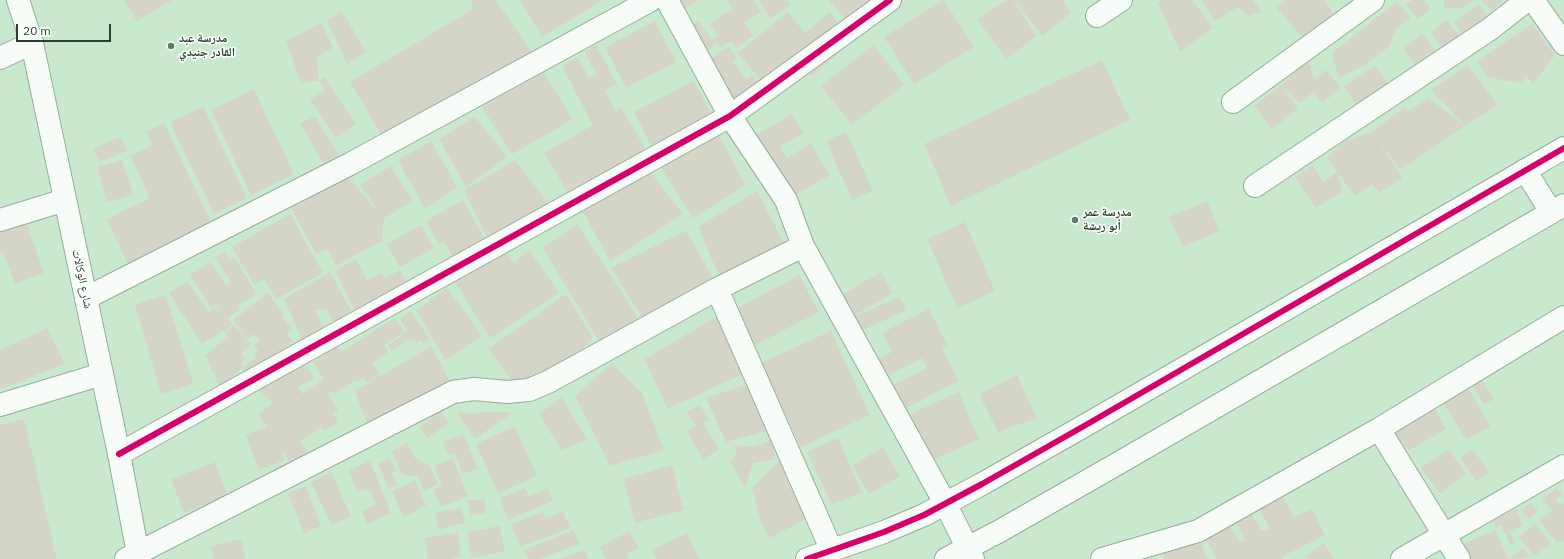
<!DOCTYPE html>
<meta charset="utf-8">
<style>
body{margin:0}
#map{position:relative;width:1564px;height:559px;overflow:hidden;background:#c8e9ce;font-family:"IBM Plex Sans",sans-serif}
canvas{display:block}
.scale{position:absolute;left:16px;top:24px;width:95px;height:18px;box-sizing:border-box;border:2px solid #28412e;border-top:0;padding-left:5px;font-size:12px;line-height:14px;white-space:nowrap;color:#28412e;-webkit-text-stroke:3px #fff;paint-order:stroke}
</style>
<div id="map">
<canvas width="1564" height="559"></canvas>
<div class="scale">20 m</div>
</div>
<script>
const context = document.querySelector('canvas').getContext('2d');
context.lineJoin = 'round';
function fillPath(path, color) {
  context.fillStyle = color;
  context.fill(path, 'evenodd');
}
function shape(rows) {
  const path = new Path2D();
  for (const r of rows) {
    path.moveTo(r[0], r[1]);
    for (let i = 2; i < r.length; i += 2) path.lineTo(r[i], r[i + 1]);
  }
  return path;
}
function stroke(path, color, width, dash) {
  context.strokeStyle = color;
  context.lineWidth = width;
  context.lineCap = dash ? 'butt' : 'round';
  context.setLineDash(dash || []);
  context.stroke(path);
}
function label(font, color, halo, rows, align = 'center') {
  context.font = font + ' "IBM Plex Sans","Noto Naskh Arabic",sans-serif';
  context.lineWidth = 3;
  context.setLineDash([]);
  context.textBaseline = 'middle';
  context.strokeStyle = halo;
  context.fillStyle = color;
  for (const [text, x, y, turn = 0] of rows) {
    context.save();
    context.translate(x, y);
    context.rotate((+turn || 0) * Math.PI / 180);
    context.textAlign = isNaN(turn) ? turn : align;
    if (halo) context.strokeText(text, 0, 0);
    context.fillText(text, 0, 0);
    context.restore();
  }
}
fillPath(shape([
 [124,0,172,0,137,21],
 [471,0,496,0,535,57,384,140,350,82,473,9],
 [520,0,603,0,542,37],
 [676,0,699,0,682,10],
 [727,0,753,0,761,12,744,23,753,36,736,48,731,41,720,48,718,43,704,53,687,28,699,21,712,40,718,36,710,23,732,9],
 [759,0,788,0,791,5,770,18],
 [829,0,884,0,856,38,812,76,799,61,847,21],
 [944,0,974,47,914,84,884,37],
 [1007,0,1013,0,1037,36,1006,59,977,19],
 [1014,0,1062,0,1071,13,1042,36],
 [1163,0,1192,0,1213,28,1180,52,1158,3],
 [1201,0,1253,0,1262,12,1249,16,1238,7,1215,21],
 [1286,0,1324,0,1334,15,1305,40,1276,7],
 [1412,0,1424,0,1431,9,1418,19,1406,4],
 [1444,0,1474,0,1462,8,1444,8],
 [1481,0,1503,0,1492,11],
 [1397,1,1410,18,1395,30,1390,46,1364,65,1339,78,1332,53],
 [1479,4,1491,21,1466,39,1454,22],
 [342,11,366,52,347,64,327,20],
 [788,12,805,33,830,12,840,25,765,85,738,53],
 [1446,20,1461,37,1445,50,1431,33],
 [655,21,676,62,626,88,605,47],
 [321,23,333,47,317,58,319,81,324,77,356,124,336,138,310,100,325,90,319,81,301,83,286,41],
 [1532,24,1555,55,1533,84,1528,77,1519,83,1487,77,1477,61],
 [1422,33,1435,50,1415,65,1403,49],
 [596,45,617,84,605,90,616,113,621,107,646,150,569,195,544,153,593,125,562,66,578,57,589,78,596,74,585,52],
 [874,45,904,85,852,125,821,86],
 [729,46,737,58,733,61,746,79,752,75,760,85,731,106,707,61],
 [1308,59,1314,80,1326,70,1341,88,1322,103,1313,92,1299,103,1281,85,1298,108,1272,129,1254,106,1281,85],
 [1102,60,1130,120,951,206,924,144],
 [538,63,573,119,512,154,476,98],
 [1375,65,1389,84,1357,106,1344,86],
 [1468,65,1498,105,1465,126,1431,90],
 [694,81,713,117,653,148,634,112],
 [254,89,294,174,251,195,211,110],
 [1429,98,1465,126,1400,170,1375,136,1402,178,1379,193,1372,184,1355,196,1327,158,1344,141,1372,132,1405,107,1409,111],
 [203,106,247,198,214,214,170,122],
 [792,114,804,133,780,146,787,158,811,143,830,175,786,200,751,138],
 [315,116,339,155,324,164,300,124],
 [475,117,507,157,466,187,439,139],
 [164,123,214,228,130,268,107,219,150,198,130,156,152,145,146,132],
 [846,132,873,191,852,200,826,141],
 [717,133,746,185,693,218,660,166],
 [121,137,127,151,99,162,93,148],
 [431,141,457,187,425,209,398,160],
 [122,160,133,195,107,202,97,167],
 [515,160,548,203,490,243,464,190],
 [1313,165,1323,182,1337,172,1343,191,1316,208,1295,177],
 [391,166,413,201,384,218,382,241,336,266,327,249,316,254,291,208,348,177,383,217,360,185],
 [648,169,683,214,610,261,582,210],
 [757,191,786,247,721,281,698,227],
 [463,200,488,245,456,263,444,241,439,244,426,221],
 [1207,201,1220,231,1183,247,1169,217],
 [290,214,323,273,276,299,264,279,254,285,232,247],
 [26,221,44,273,15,284,3,252,0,254,0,230],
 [965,222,995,291,957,308,927,239],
 [577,224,643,325,603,348,543,248],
 [421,225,434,248,400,267,387,244],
 [686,231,715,282,644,320,611,268],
 [529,250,559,293,490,338,455,282,507,252,514,263],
 [225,252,230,260,234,257,257,294,238,305,240,309,225,319,216,305,211,308,190,275,211,262,226,285,231,282,215,258],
 [356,259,367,280,382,272,385,278,400,270,409,288,357,315,335,271],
 [330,272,355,318,336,328,327,309,315,311,326,333,305,346,284,299],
 [881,272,893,293,852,317,840,296],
 [799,275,819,312,755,345,736,309],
 [188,281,208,312,216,307,225,320,228,318,233,325,202,344,169,293],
 [447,288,482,336,445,360,416,310],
 [268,293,284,315,282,316,292,329,286,333,293,341,285,348,288,353,251,381,242,369,256,358,254,354,258,351,254,345,260,341,254,334,247,339,233,320],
 [566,294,593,338,560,372,526,399,488,349],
 [166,295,193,384,161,394,135,304],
 [900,297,906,310,858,332,852,317],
 [929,309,947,345,942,348,959,381,902,410,890,386,927,368,922,358,883,378,874,361,892,352,882,333],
 [410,311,430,339,423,344,421,340,416,343,413,339,410,341,409,339,392,351,388,346,407,331,400,319],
 [721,314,745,373,667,409,645,359],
 [395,318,405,332,384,345,389,351,372,363,380,375,367,383,363,378,356,382,355,380,334,394,332,391,328,393,338,410,333,414,338,422,324,431,321,427,300,441,313,459,296,471,280,447,285,460,259,470,245,435,267,427,258,414,273,403,259,390,302,360,315,378,298,387,302,394,324,379,313,362,337,346,341,352],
 [234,325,251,345,241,354,245,359,241,363,244,366,221,387,216,381,218,379,214,376,216,375,210,368,212,367,207,362,209,360,205,356,228,336,224,332],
 [47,328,65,364,0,389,0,350],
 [831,331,870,415,801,447,761,363],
 [431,346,452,385,369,429,355,391],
 [612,363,642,393,664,450,610,466,575,396],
 [1017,375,1037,418,998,432,979,394],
 [1480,376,1494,399,1484,404,1470,382],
 [749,384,766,431,726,442,706,398],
 [1468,388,1490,426,1466,440,1444,403],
 [959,392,979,439,931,461,910,414],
 [562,397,587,440,561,450,539,414],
 [700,405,709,420,704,423,719,450,703,459,687,431,696,426,687,412],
 [1435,409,1446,429,1410,450,1391,435],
 [440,411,449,423,428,438,419,427],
 [513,412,475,439,457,413],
 [24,419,57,559,0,559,0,425],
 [515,426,537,476,498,493,476,444],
 [463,434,478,468,463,474,454,454,449,455,443,442],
 [838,438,862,492,832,505,807,452],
 [773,439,775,459,753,463,745,488,730,461,737,455,735,445,755,447],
 [407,443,415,458,430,466,438,484,424,491,418,477,402,474,391,451],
 [883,447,900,476,869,494,852,466],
 [1449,449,1466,474,1440,494,1421,468],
 [1473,449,1489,473,1476,481,1460,458],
 [786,454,806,519,770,538,762,525,752,488],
 [390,458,396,471,392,473,397,485,389,489,378,464],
 [453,458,468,496,441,507,433,490,442,486,434,466],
 [370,461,391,513,367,524,362,511,376,505,371,492,357,490,349,470],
 [215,462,228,496,184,513,171,479],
 [672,465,684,510,635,523,623,479],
 [331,472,351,516,331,525,311,482],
 [415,480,426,506,403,517,392,491],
 [306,486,321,526,304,533,288,493],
 [525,488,529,496,548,488,553,501,508,520,500,498],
 [1557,488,1562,495,1555,500,1560,506,1564,502,1564,539,1558,544,1539,520,1552,511,1542,499],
 [1281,493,1294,517,1312,509,1325,535,1282,557,1283,559,1217,559,1206,539,1230,526,1240,542,1245,540,1236,523,1252,514,1261,530,1270,530,1258,505],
 [484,498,487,513,471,516,468,501],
 [1530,502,1538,510,1529,519,1521,511],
 [461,507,465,523,439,529,435,513],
 [1516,509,1523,525,1510,531,1515,543,1511,545,1501,525,1496,527,1493,520],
 [563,511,570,528,520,547,511,524,543,512,545,518],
 [1535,524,1551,544,1534,556,1519,537],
 [500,526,505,551,472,558,467,532],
 [574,530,579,544,540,559,528,559,524,550],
 [1495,530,1508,559,1472,559,1463,544],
 [630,531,639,548,627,554,629,559,605,559,599,547],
 [457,532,461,557,451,559,428,559,424,538],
 [687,533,699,559,657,559,652,550],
 [1199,537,1207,559,1165,559,1163,552],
 [241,539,246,559,214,559,211,546],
 [1324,543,1334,559,1308,559,1306,556],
 [1524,548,1530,558,1513,559,1511,557],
 [585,550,588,559,560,559]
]), '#d4d5c6');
const street = shape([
 [667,0,730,116,786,200,803,246,945,503,973,559],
 [1533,0,1564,44],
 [1097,16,1121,0],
 [0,58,32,43],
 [1233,102,1373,0],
 [1255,186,1490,29,1527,0],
 [0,220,65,200],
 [717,289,832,551],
 [86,298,350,164,651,0],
 [0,405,102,374],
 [1379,429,1459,559],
 [119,454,730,116,890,0],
 [126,559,453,392,474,389,507,392,529,390,548,382,717,289,803,246],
 [1102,559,1198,531,1379,429,1564,317],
 [1402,559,1564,466]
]);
const secondary = shape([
 [18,0,32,43,119,454,139,559],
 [1525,170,1551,212],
 [807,559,884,532,924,515,982,484,1091,422,1564,148],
 [946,559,998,532,1117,464,1564,205]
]);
stroke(street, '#94ad99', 24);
stroke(secondary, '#94ad99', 24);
stroke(street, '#f7fcf8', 22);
stroke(secondary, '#f7fcf8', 22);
stroke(shape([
 [119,454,730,116,890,0],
 [807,559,884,532,924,515,982,484,1091,422,1564,148]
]), '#d6006c', 6);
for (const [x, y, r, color] of [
 [171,46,4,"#607c66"],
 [1075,220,4,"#607c66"]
]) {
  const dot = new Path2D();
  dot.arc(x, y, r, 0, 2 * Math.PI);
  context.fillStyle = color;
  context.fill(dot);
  stroke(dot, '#fff', 1.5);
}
label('bold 12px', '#28412e', '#fff', [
 ["مدرسة عبد",179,39],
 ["القادر جنيدي",179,53],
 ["مدرسة عمر",1083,213],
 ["أبو ريشة",1083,227]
], 'left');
label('12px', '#28412e', '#fff', [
 ["شارع الوكالات",82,279,78]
]);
</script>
